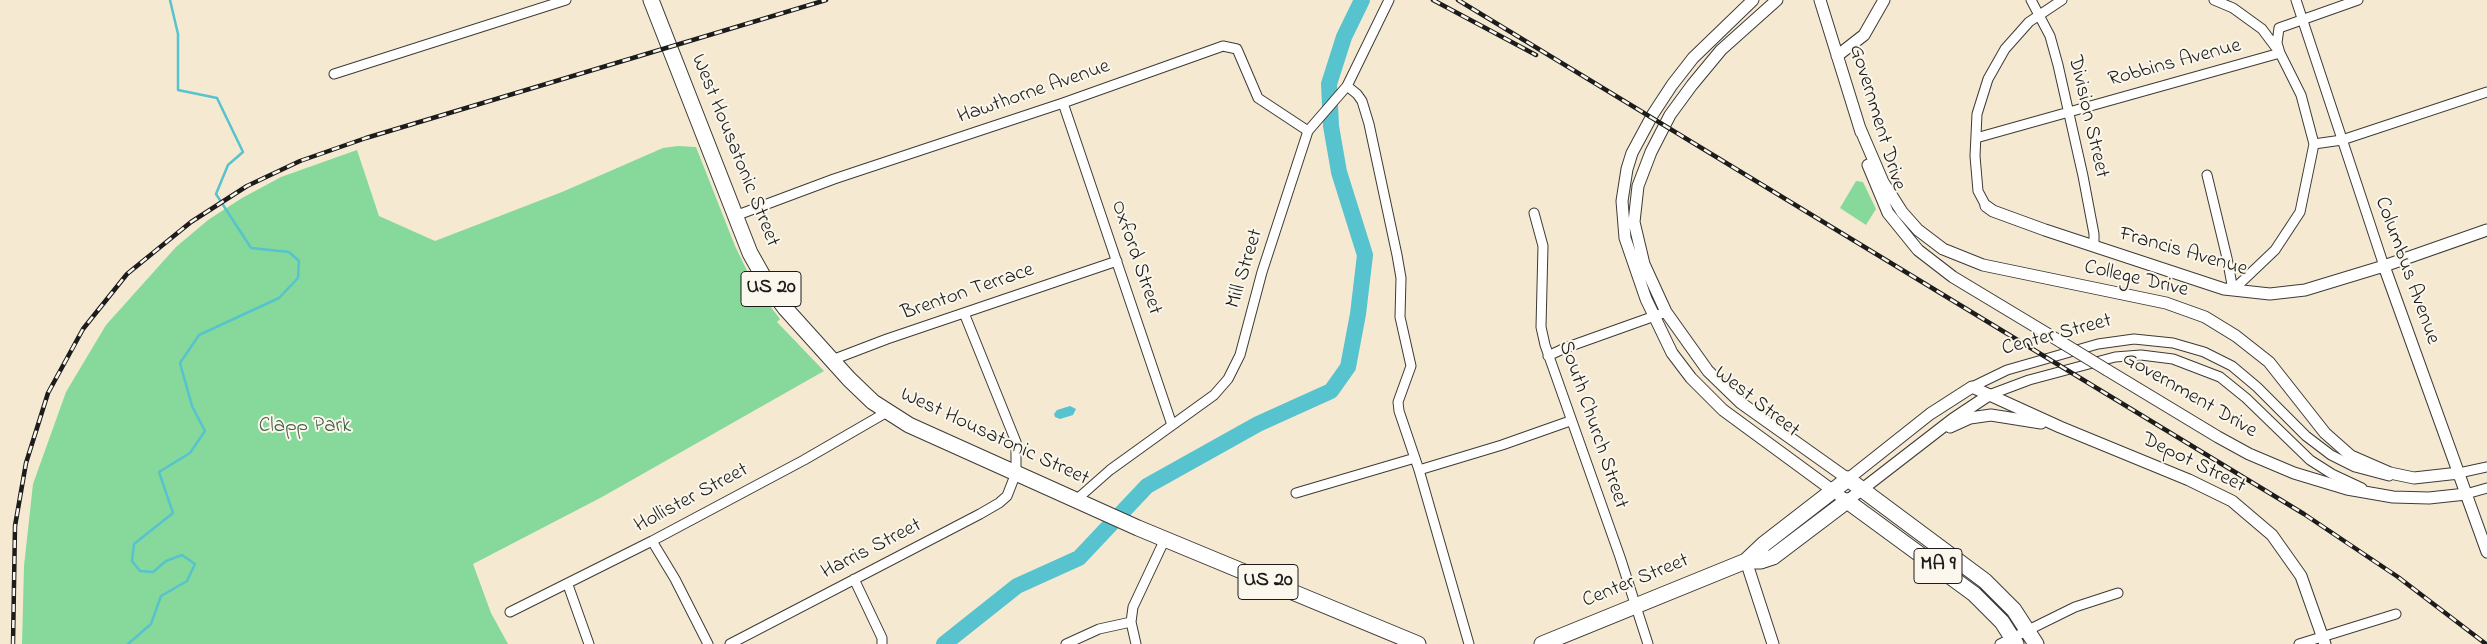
<!DOCTYPE html>
<style>
body{margin:0}
canvas{display:block;background:#f5e9d1}
</style>
<canvas width="2487" height="644"></canvas>
<script>
const context = document.querySelector('canvas').getContext('2d');
context.lineJoin = 'round';
function fillPath(path, color) {
  context.fillStyle = color;
  context.fill(path, 'evenodd');
}
function shape(rows) {
  const path = new Path2D();
  for (const r of rows) {
    path.moveTo(r[0], r[1]);
    for (let i = 2; i < r.length; i += 2) path.lineTo(r[i], r[i + 1]);
  }
  return path;
}
function stroke(path, color, width, dash) {
  context.strokeStyle = color;
  context.lineWidth = width;
  context.lineCap = dash ? 'butt' : 'round';
  context.setLineDash(dash || []);
  context.stroke(path);
}
function label(font, color, halo, rows, align = 'center') {
  context.font = font + ' "Indie Flower",sans-serif';
  context.lineWidth = 4;
  context.setLineDash([]);
  context.textBaseline = 'middle';
  context.strokeStyle = halo;
  context.fillStyle = color;
  for (const [text, x, y, turn = 0] of rows) {
    context.save();
    context.translate(x, y);
    context.rotate((+turn || 0) * Math.PI / 180);
    context.textAlign = isNaN(turn) ? turn : align;
    if (halo) context.strokeText(text, 0, 0);
    context.fillText(text, 0, 0);
    context.restore();
  }
}
fillPath(shape([
 [678,146,696,147,735,246,754,285,780,319,777,322,824,371,602,497,473,564,491,613,508,644,22,644,24,566,33,484,66,392,106,325,176,247,208,220,242,198,281,177,357,150,379,216,435,241,562,192,663,148],
 [1856,181,1863,182,1876,209,1866,225,1840,208]
]), '#86d99b');
fillPath(shape([
 [1070,406,1076,409,1073,415,1060,419,1055,417,1054,414,1057,410]
]), '#56c3ce');
stroke(shape([
 [128,644,151,624,161,596,187,581,195,564,182,555,166,561,153,572,140,571,132,561,134,544,173,513,159,472,190,453,205,431,192,406,180,363,199,335,279,298,298,278,299,261,289,252,251,248,216,194,228,165,243,152,217,98,178,90,178,34,170,0]
]), '#56c3ce', 2.5);
stroke(shape([
 [944,644,1017,586,1079,558,1147,486,1258,424,1331,391,1348,367,1358,314,1365,255,1339,172,1331,126,1329,84,1344,37,1362,0]
]), '#56c3ce', 16);
const minor = shape([
 [2031,0,2050,36,2058,65,2083,176,2094,234,2094,246],
 [2214,0,2233,8,2262,29,2280,53,2301,95,2314,144,2300,212,2275,250,2233,290],
 [2296,0,2384,266],
 [334,74,566,0],
 [1347,86,1357,94,1362,101,1369,124,1397,255,1401,278,1400,317,1411,366,1398,402,1399,411,1419,470,1502,445,1570,421],
 [1063,103,1172,425],
 [1976,138,2280,53,2277,43,2279,28,2358,0],
 [2314,144,2342,140,2487,92],
 [2207,175,2227,258,2233,290],
 [1986,206,1978,191,1975,156,1977,114,1988,79,2005,49,2029,22,2062,0],
 [1534,213,1543,246,1541,327,1545,345,1620,557,1648,644],
 [735,216,834,179,1063,103,1223,46,1237,49,1258,98,1308,131],
 [1548,356,1565,348,1666,312],
 [832,360,887,339,1117,261],
 [1972,387,2007,370,2098,344,2134,339,2173,343,2204,352,2232,366,2257,387,2306,436,2331,455,2355,467,2389,476],
 [1989,395,2029,380,2115,357,2141,355,2173,359,2220,377,2246,398,2310,460,2332,474,2362,488],
 [1419,470,1469,644],
 [2459,473,2487,467],
 [1296,493,1415,458],
 [2466,494,2487,488],
 [1076,500,1110,470,1214,395,1228,379,1240,355,1262,272,1308,131,1347,86,1389,0],
 [652,541,675,579,708,644],
 [854,579,882,638,882,644],
 [568,585,589,644],
 [510,612,652,541,804,460,887,412],
 [730,644,980,514,999,503,1007,496,1016,473,1016,442,964,313],
 [1066,644,1099,629,1131,622],
 [1136,644,1131,622,1133,607,1165,539],
 [2000,644,2075,607,2118,593],
 [2299,644,2396,614]
]);
const tertiary = shape([
 [1753,0,1693,58,1672,85,1653,114,1632,153,1627,169,1622,201,1625,238,1646,299,1672,353,1691,378,1723,410,1847,501,1953,419,1989,395],
 [1777,0,1721,50,1692,85,1670,115,1651,152,1638,186,1634,222,1644,264,1666,312,1708,371,1741,403,1848,479,1930,414,1972,387,2060,427,2189,480,2232,501,2272,535,2301,576,2325,644],
 [1820,0,1861,132],
 [1837,56,1864,35,1884,0],
 [1859,126,1883,182,1902,212,1918,230,1943,249,1983,265,2166,303,2205,317,2236,336,2269,362,2325,433,2351,456,2390,473,2414,478,2459,473],
 [1868,165,1888,213,1918,250,1953,277,2061,342],
 [1986,206,1993,211,2045,230,2224,289,2270,294,2305,290,2384,266,2487,230],
 [2384,266,2487,552],
 [2107,370,2218,437,2249,454,2294,473,2347,489,2393,497,2429,498,2466,494],
 [1950,427,1970,418,1991,415,2041,423],
 [1746,561,1773,644]
]);
const trunk = shape([
 [651,0,750,253,768,285,785,308,849,379,873,402,909,425,1138,528,1418,644],
 [1746,561,1764,544,1848,479,1985,581,2014,610,2036,644],
 [1542,644,1746,561,1761,561,1773,557,1847,501,1974,594,2002,622,2016,644]
]);
stroke(minor, '#3d3b37', 11);
stroke(tertiary, '#3d3b37', 13);
stroke(trunk, '#3d3b37', 17);
stroke(minor, '#fff', 9);
stroke(tertiary, '#fff', 11);
stroke(trunk, '#fff', 15);
const rail = shape([
 [1433,0,1536,55],
 [1458,0,2304,514,2398,577,2486,644],
 [13,644,15,526,26,463,48,393,83,329,127,274,191,222,247,186,300,161,366,138,826,0]
]);
stroke(rail, '#1c1c1c', 4.5);
stroke(rail, '#fbf7ec', 2.5, [8]);
const tertiaryBridge = shape([
 [2061,342,2107,370]
]);
stroke(tertiaryBridge, '#3d3b37', 13, []);
stroke(tertiaryBridge, '#fff', 11);
for (const [x, y, w] of [
 [771,289,60],
 [1938,566,48],
 [1268,582,60]
]) {
  const box = new Path2D();
  box.roundRect(x - w / 2, y - 17.5, w, 35, 4);
  context.fillStyle = '#fbf7ec';
  context.fill(box);
  stroke(box, '#1c1c1c', 1);
}
label('bold 20px', '#1c1c1c', null, [
 ["US 20",771,289],
 ["MA 9",1938,566],
 ["US 20",1268,582]
]);
label('21px', '#1c1c1c', '#fbf7ec', [
 ["Robbins Avenue",2175,64,-15],
 ["Hawthorne Avenue",1034,93,-19],
 ["Division Street",2087,117,77],
 ["Government Drive",1876,118,73],
 ["West Housatonic Street",734,151,68],
 ["Francis Avenue",2183,253,16],
 ["Oxford Street",1135,258,71],
 ["Mill Street",1246,269,-73],
 ["Columbus Avenue",2406,271,70],
 ["College Drive",2136,280,13],
 ["Brenton Terrace",968,293,-19],
 ["Center Street",2057,336,-15],
 ["Government Drive",2189,396,30],
 ["West Street",1756,403,38],
 ["South Church Street",1592,425,71],
 ["West Housatonic Street",994,438,25],
 ["Depot Street",2193,464,26],
 ["Hollister Street",692,499,-28],
 ["Harris Street",872,550,-27],
 ["Center Street",1636,582,-22]
]);
label('21px', '#415e48', '#fbf7ec', [
 ["Clapp Park",305,428]
]);
</script>
